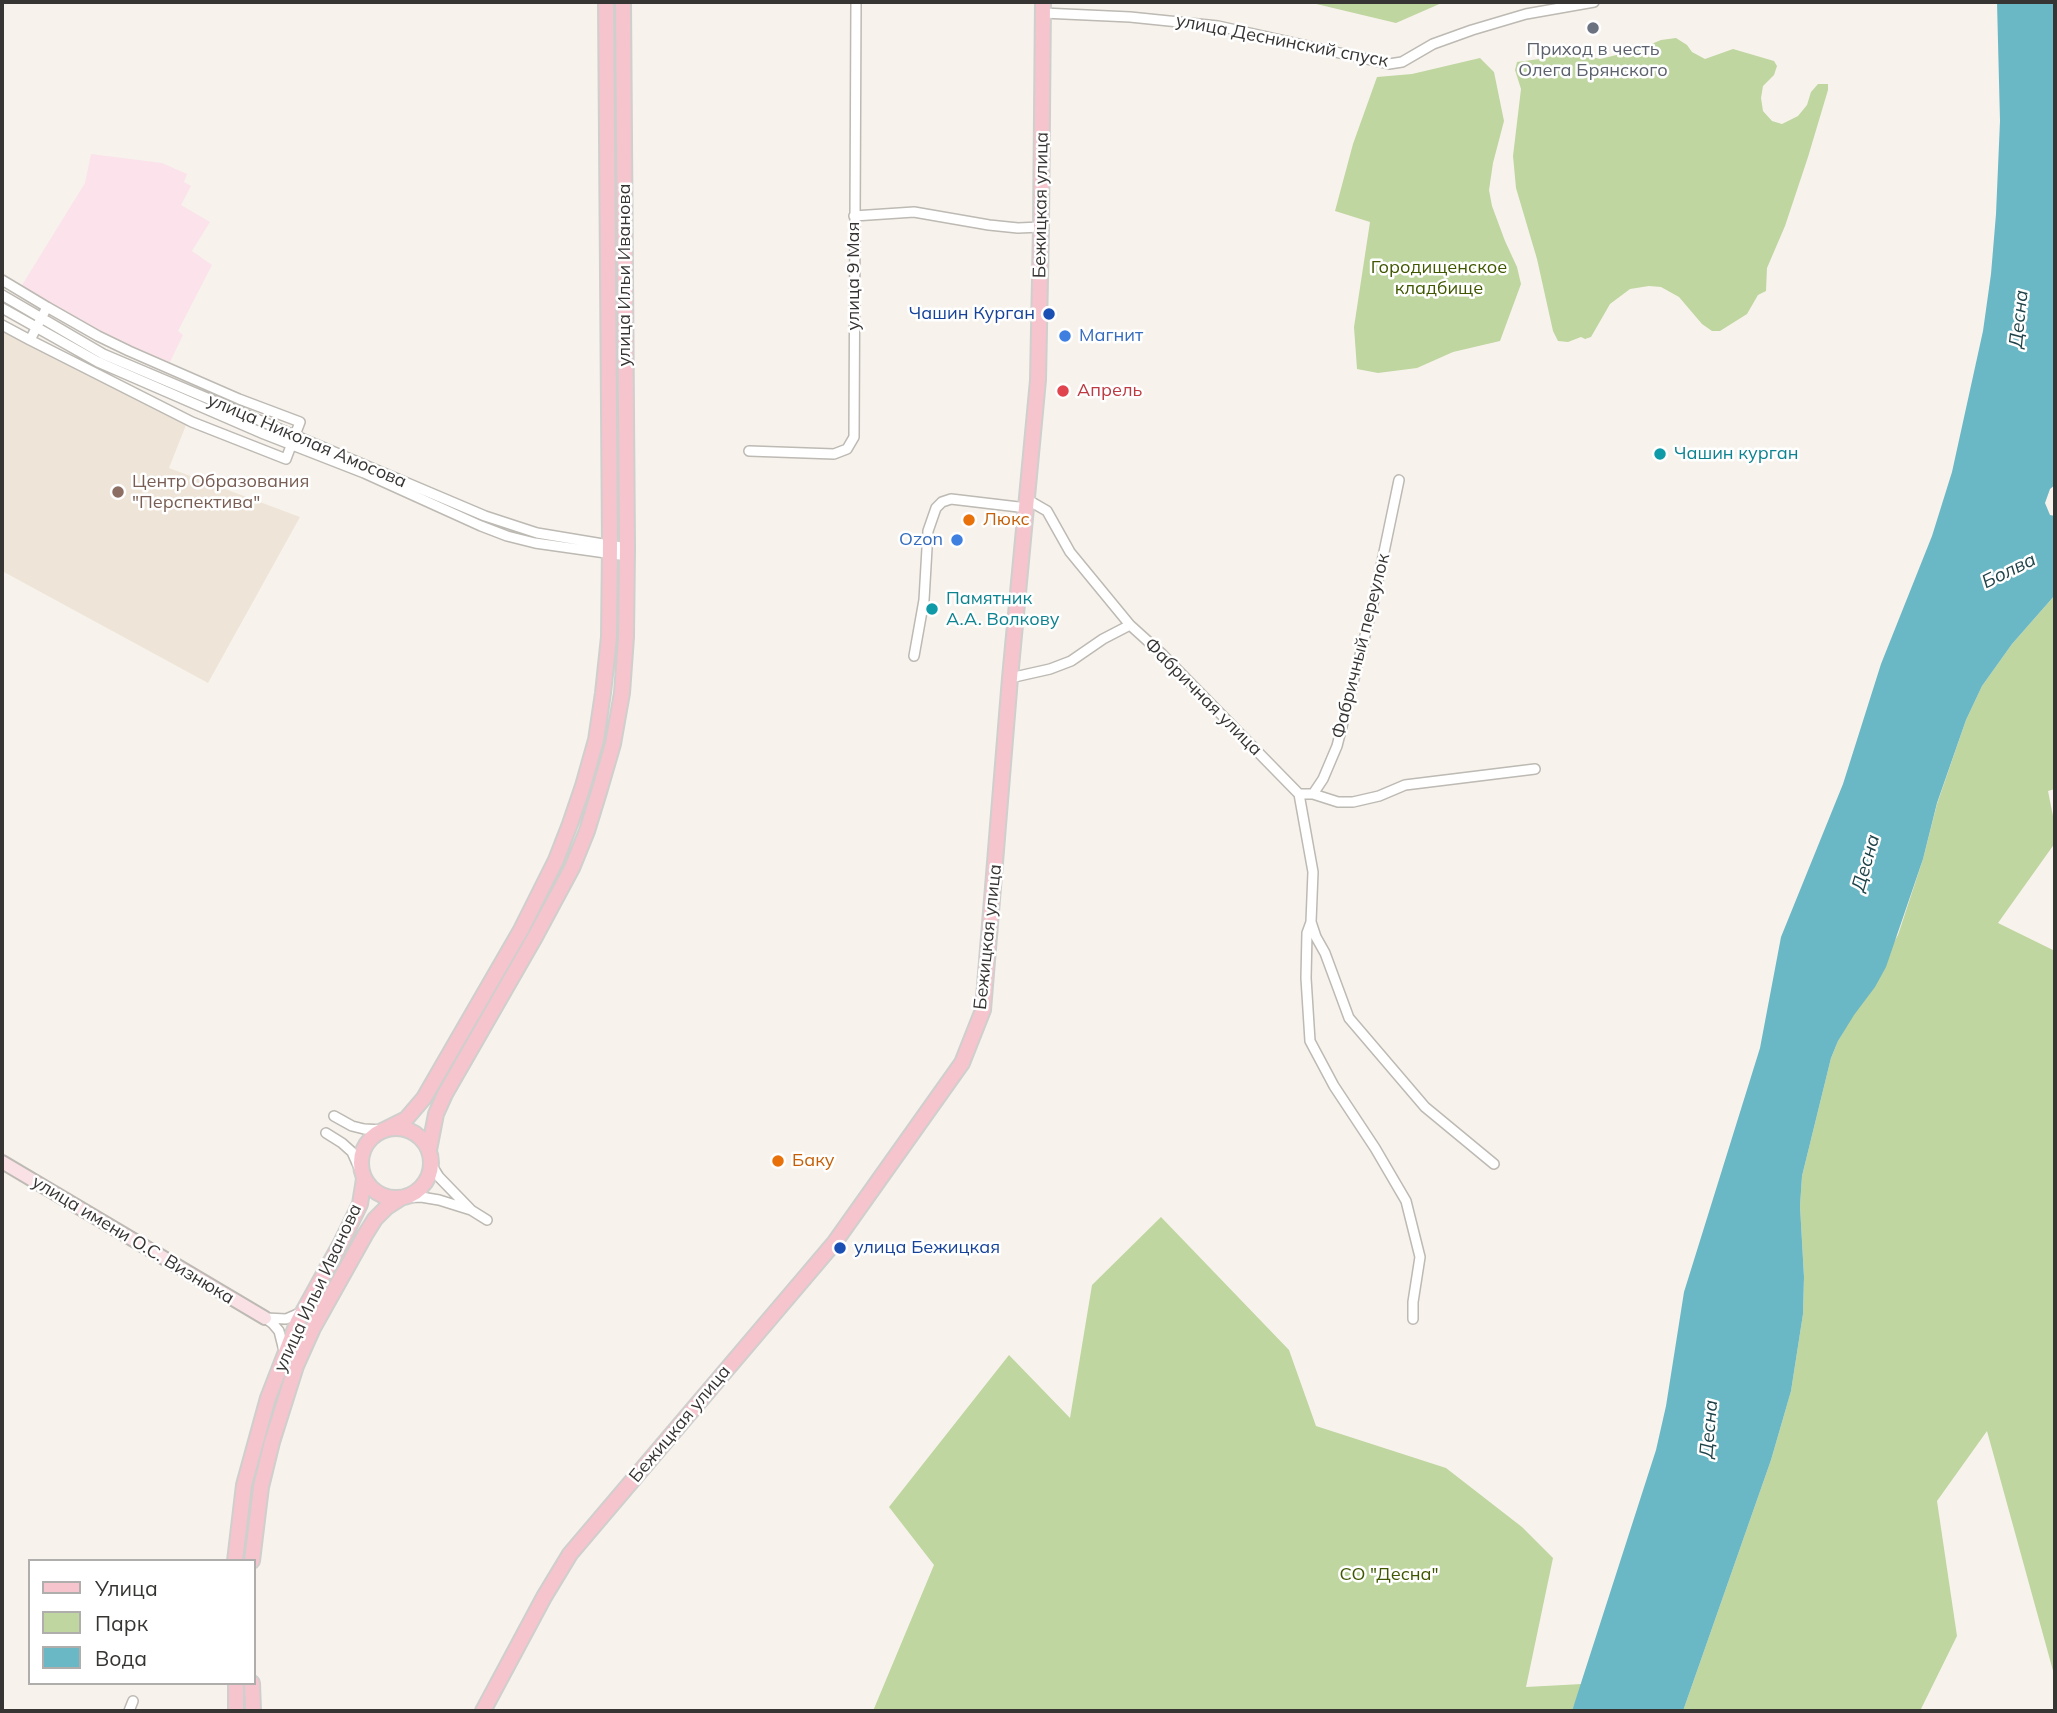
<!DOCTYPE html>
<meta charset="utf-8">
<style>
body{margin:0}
#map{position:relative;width:2057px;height:1713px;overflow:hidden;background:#f7f3ec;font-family:Mulish,sans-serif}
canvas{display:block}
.frame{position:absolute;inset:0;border:4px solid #373533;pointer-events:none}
.legend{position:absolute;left:28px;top:1559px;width:228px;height:126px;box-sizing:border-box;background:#fff;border:2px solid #afaead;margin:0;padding:9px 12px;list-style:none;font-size:21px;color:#373533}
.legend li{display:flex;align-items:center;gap:14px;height:35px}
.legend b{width:35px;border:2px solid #afaead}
</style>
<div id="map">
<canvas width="2057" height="1713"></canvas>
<div class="frame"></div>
<ul class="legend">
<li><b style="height:9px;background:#f6c4cd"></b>Улица</li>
<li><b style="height:19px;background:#bfd6a0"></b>Парк</li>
<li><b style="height:19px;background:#6ab7c5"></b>Вода</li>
</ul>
</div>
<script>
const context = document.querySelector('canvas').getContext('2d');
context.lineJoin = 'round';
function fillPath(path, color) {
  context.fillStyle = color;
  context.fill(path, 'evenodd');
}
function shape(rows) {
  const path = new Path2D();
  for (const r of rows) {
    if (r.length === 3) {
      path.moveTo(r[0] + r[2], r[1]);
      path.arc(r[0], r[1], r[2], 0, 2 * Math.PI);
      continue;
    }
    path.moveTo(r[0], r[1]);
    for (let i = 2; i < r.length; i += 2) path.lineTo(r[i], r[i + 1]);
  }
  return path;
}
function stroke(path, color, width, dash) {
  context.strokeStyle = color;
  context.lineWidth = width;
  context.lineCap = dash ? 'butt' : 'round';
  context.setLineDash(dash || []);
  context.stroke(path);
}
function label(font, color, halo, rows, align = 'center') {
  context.font = font + ' Mulish,sans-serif';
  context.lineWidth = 5;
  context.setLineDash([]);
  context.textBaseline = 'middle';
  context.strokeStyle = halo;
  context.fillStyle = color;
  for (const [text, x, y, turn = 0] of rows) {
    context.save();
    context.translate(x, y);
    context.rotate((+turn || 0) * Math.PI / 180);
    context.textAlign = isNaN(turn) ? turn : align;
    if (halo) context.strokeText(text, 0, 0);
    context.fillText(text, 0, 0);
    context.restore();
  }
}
fillPath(shape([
 [2,331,186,425,169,468,300,517,208,683,2,571]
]), '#eee5d8');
fillPath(shape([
 [91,154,162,163,187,174,184,182,191,186,181,205,210,222,192,251,212,265,178,331,183,335,170,362,138,351,19,290,85,183]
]), '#fbe2eb');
fillPath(shape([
 [1308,2,1444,2,1396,23],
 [1676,38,1687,45,1692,52,1705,59,1733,49,1774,61,1777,66,1774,75,1763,86,1761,98,1763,111,1772,121,1782,124,1798,116,1807,105,1811,92,1818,84,1828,84,1828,90,1808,157,1785,226,1767,268,1766,291,1758,295,1747,314,1720,331,1712,331,1702,324,1679,297,1661,287,1649,286,1630,289,1610,304,1591,337,1585,339,1581,337,1568,342,1558,341,1553,331,1537,259,1516,188,1513,156,1521,89,1515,70,1517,62,1547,58,1555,52,1569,51,1600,59,1637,50,1661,40],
 [1480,58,1494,72,1504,121,1493,163,1489,190,1492,206,1505,241,1517,267,1521,284,1500,341,1453,352,1417,368,1378,373,1357,369,1354,327,1370,222,1335,211,1353,144,1377,77,1412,74],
 [2055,595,2055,789,2048,791,2055,826,2055,843,1998,923,2055,951,2055,1678,1987,1431,1937,1501,1957,1636,1920,1711,1683,1711,1771,1460,1791,1391,1803,1314,1804,1277,1800,1206,1802,1176,1831,1058,1838,1041,1898,935,1923,859,1937,804,1966,720,1982,686,2012,644],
 [1161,1217,1289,1350,1316,1426,1446,1468,1522,1527,1553,1558,1526,1687,1582,1684,1572,1711,873,1711,934,1565,889,1507,1009,1355,1070,1418,1092,1285]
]), '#bfd6a0');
fillPath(shape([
 [1997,2,2055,2,2055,485,2050,489,2045,503,2050,515,2055,516,2055,595,2012,644,1982,686,1966,720,1937,803,1923,859,1886,967,1875,987,1854,1015,1838,1041,1831,1058,1802,1176,1800,1206,1804,1277,1803,1314,1791,1391,1771,1460,1683,1711,1572,1711,1656,1450,1666,1406,1684,1292,1760,1048,1781,937,1843,784,1881,664,1932,536,1952,472,1983,331,1991,274,1996,214,2000,121]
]), '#6ab7c5');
const street = shape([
 [1043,13,1130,17,1218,26,1389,64,1402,62,1433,44,1472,30,1526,14,1594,2],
 [854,216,914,212,989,225,1018,228,1041,227],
 [2,280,47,307,30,340,2,325],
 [2,295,103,354,485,516,537,533,627,548],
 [2,308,98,362,264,434,364,473,481,526,507,536,535,543,627,556],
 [30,340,192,422,286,459,300,422,239,399,129,351,98,336,47,307],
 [749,451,834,454,847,449,854,437,856,2],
 [1028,500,1047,511,1070,552,1130,625,1162,654,1299,794,1313,872,1311,922,1307,933,1306,978,1310,1041,1334,1086,1375,1148,1406,1201,1420,1257,1413,1302,1413,1319],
 [914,656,924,600,928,531,936,508,942,502,951,499,1027,508],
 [1010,678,1050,669,1071,661,1103,639,1130,625],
 [1299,794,1313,794,1323,779,1337,746,1374,600,1399,480],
 [1313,794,1338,802,1353,802,1379,796,1405,785,1535,769],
 [1311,922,1316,937,1325,953,1349,1018,1425,1107,1494,1164],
 [334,1116,352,1126,364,1129,384,1130],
 [326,1133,342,1143,352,1152,364,1179],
 [401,1198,421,1197,439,1200,471,1210,439,1177,431,1164],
 [471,1210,487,1220],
 [265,1318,273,1324,279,1331,284,1351],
 [266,1318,286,1319,302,1312],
 [129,1711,133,1701]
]);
const secondary = shape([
 [2,1162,265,1318]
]);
const primary = shape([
 [396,1163,35],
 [384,1130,406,1119,424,1098,521,930,556,860,570,824,583,786,596,740,603,693,609,637,610,545,606,2],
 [429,1150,436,1114,445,1094,535,937,572,868,587,831,599,792,613,744,622,693,626,637,627,548,623,2],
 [235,1561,244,1485,268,1398,298,1321,342,1241,360,1204,364,1179],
 [252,1561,261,1487,272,1442,296,1366,313,1328,365,1235,375,1219,387,1207,401,1198],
 [236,1683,236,1711],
 [252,1683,253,1711],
 [483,1711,544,1597,570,1554,835,1242,962,1063,983,1010,1010,678,1038,380,1041,227,1043,2]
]);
stroke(street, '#bdb9b3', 12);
stroke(secondary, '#bdb9b3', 16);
stroke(primary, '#cfcfce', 18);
stroke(street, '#fff', 9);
stroke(secondary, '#fae1e6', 12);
stroke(primary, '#f6c4cd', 14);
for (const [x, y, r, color] of [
 [1593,28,7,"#6b7280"],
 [1049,314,7,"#1a4fb4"],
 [1065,336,7,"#3f7fe0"],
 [1063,391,7,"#e0444e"],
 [1660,454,7,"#0f9aa8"],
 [118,492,7,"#8d6e63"],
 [969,520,7,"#e8710a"],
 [957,540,7,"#3f7fe0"],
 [932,609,7,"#0f9aa8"],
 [778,1161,7,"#e8710a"],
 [840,1248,7,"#1a4fb4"]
]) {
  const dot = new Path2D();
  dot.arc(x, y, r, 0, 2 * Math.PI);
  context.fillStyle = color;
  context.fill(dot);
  stroke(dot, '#fff', 2.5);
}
label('18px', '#373533', '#fff', [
 ["улица Деснинский спуск",1282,41,11],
 ["Бежицкая улица",1041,205,-89],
 ["улица Ильи Иванова",625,275,-90],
 ["улица 9 Мая",854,276,-90],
 ["улица Николая Амосова",307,441,23],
 ["Фабричный переулок",1361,646,-76],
 ["Фабричная улица",1203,697,45],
 ["Бежицкая улица",988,937,-84],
 ["улица имени О.С. Визнюка",133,1240,31],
 ["улица Ильи Иванова",318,1288,-65],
 ["Бежицкая улица",680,1424,-50]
]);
label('18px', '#5b616d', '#fff', [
 ["Приход в честь",1593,50],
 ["Олега Брянского",1593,71]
]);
label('18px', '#3f5800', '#fff', [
 ["Городищенское",1439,268],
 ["кладбище",1439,289],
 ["СО \"Десна\"",1389,1575]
]);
label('18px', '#164399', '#fff', [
 ["Чашин Курган",1035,314],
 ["улица Бежицкая",854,1248,"left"]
], 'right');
label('18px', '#366cbe', '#fff', [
 ["Магнит",1079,336],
 ["Ozon",943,540,"right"]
], 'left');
label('18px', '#be3a42', '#fff', [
 ["Апрель",1077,391]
], 'left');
label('18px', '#0d838f', '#fff', [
 ["Чашин курган",1674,454],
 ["Памятник",946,599],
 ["А.А. Волкову",946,620]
], 'left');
label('18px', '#785e54', '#fff', [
 ["Центр Образования",132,482],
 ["\"Перспектива\"",132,503]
], 'left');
label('18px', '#c56008', '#fff', [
 ["Люкс",983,520],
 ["Баку",792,1161]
], 'left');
label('italic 19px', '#1e4349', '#fff', [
 ["Десна",2019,319,-84],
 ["Болва",2009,571,-26],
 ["Десна",1866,863,-74],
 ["Десна",1709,1429,-85]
]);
</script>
